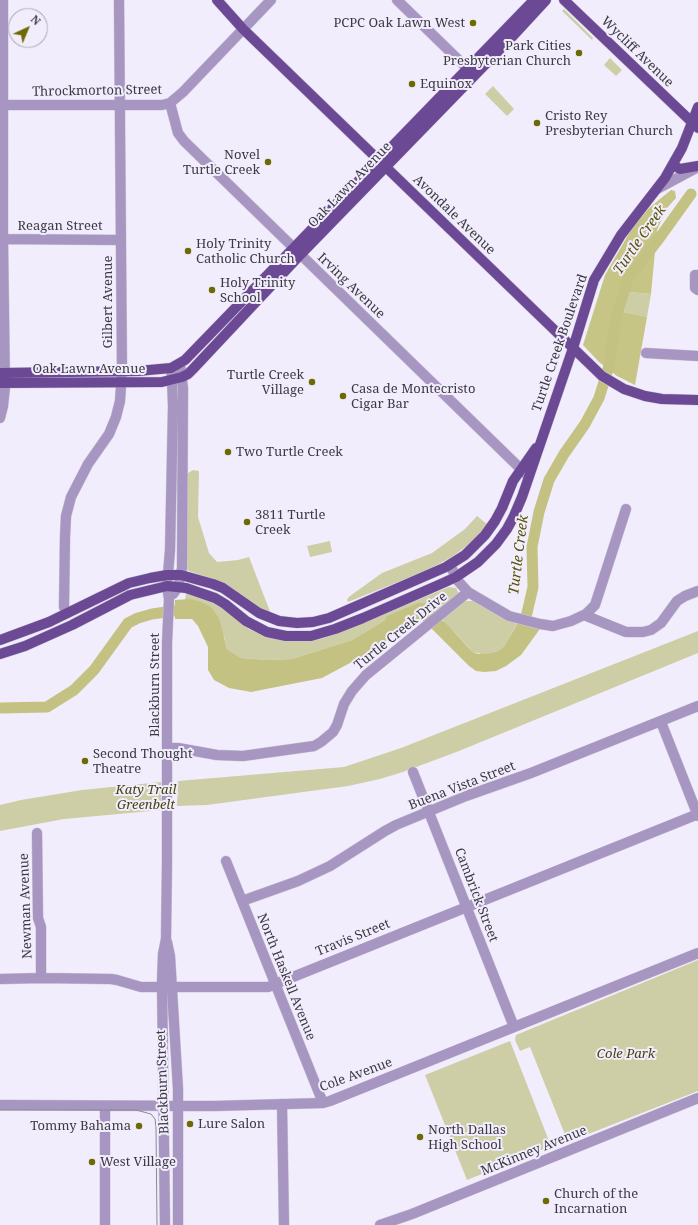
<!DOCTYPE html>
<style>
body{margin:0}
#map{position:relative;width:698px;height:1225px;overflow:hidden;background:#f2edfc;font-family:"Noto Serif",serif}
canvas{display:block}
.north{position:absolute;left:8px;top:8px;width:40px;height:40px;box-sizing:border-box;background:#f2edfc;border:1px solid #aaa5b2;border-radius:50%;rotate:44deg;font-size:11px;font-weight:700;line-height:16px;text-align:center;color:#3d3943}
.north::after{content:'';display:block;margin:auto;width:14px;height:18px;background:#6d6903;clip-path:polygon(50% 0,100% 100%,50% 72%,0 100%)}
</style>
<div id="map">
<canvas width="698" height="1225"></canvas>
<div class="north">N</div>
</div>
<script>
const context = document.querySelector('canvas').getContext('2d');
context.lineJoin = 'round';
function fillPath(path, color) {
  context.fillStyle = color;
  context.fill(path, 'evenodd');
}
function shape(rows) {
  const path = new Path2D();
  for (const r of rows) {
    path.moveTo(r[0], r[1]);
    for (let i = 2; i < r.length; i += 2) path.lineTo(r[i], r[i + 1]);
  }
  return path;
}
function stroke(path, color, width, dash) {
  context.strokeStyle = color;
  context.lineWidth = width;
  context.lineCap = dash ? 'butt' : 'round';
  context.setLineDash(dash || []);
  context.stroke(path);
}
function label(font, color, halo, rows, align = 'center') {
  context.font = font + ' "Noto Serif",serif';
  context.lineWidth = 4;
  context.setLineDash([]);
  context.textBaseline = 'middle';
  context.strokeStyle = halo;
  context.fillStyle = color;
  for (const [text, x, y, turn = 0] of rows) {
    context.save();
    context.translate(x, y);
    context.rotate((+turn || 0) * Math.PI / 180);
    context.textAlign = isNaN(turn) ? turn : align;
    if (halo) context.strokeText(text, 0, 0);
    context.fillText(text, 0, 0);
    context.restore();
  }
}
fillPath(shape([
 [564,9,593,38,592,40,562,11],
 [610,58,622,70,616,76,604,65],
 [493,86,514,109,507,116,485,94],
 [628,292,651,294,647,317,624,312],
 [193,470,199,471,198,517,209,553,217,562,238,560,249,557,271,614,261,609,221,582,189,571,186,568,188,475,188,473],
 [477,516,487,524,474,540,452,557,425,571,348,602,347,599,350,596,382,573,432,553,465,529],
 [330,541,332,552,310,557,307,546],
 [449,587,456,588,459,594,439,613,430,606,388,616,385,620,352,640,292,659,268,660,241,658,227,649,224,636,185,600,186,593,207,599,219,605,249,629,264,636,283,640,295,641,316,640,327,637],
 [465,601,477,601,517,624,504,646,498,651,490,653,482,654,473,652,441,618,460,603],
 [698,631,698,653,459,751,403,772,380,779,348,786,207,805,177,806,178,781,344,767,401,748],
 [161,782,162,810,64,819,0,831,0,805,21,800,82,790],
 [698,960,698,1091,568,1142,530,1047,520,1051,515,1040,516,1035],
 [510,1041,551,1146,467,1180,425,1075]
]), '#cecea6');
fillPath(shape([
 [671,190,675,191,676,198,667,208,657,230,651,294,628,292,624,312,647,317,635,385,617,376,599,362,583,345,605,275,631,230,649,208]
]), '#c6c585');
fillPath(shape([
 [190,599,202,602,211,607,219,618,227,649,241,658,268,660,292,659,352,640,385,620,387,616,418,603,423,603,431,606,443,621,445,622,467,646,473,652,478,654,490,653,498,651,504,646,518,623,541,627,537,633,521,655,506,666,496,671,484,672,476,671,469,666,432,629,423,621,417,619,412,620,376,649,322,678,251,692,229,688,214,680,208,670,208,647,198,626,192,619,175,619,175,600]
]), '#c4c283');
stroke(shape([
 [521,629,527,613,533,587,532,547,539,512,549,480,564,454,585,424,599,398,609,366,616,317,628,279,658,240,691,194],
 [0,708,47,707,74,690,94,670,128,623,138,618,152,614,180,610,190,612]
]), '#c4c283', 11);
const minor = shape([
 [397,0,473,74],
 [170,103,178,133,184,141,527,475],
 [0,105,162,105,170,103,183,92,271,0],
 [657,189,698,167],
 [0,239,120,240],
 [698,275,695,275,695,288,698,290],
 [646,353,698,356],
 [0,418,3,406,5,387,3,239,3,0],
 [450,565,458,581,468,592,509,616,540,624,553,626,571,621,586,614,595,605,626,509],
 [173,594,178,587,182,568,183,388,180,364],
 [67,613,64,607,65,537,66,516,71,497,88,464,109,434,116,417,120,401,122,372,119,0],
 [584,615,626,632,643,632,651,630,661,623,677,601,685,596,698,591],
 [661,722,698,816],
 [168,748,178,748,217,755,243,756,314,746,321,742,333,732,337,725,344,704,352,691,366,675,468,592],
 [413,772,514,1027],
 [37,833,38,918,41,927,41,978],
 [226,861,323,1103],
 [242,901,298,881,330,866,385,831,396,825,466,796,531,773,698,706],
 [167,942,170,956,178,1089,178,1225],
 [0,979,41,978,111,979,117,980,141,987,268,987,698,814],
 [282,1104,284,1225],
 [0,1105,214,1106,323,1103,330,1101,698,953],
 [105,1106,105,1225],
 [165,1225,162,982,163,954,166,939,167,861,167,643,169,599,167,586,170,550,173,406,172,380,171,368],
 [380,1225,412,1214,698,1098]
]);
const major = shape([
 [217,0,243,29,602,376,624,389,645,396,662,399,698,400],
 [564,0,698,128],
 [673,165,680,169,698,166],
 [0,373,138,371,171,368,185,360,534,0],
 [0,383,162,382,182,377,188,374,193,369,300,255,510,39,546,0],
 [0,640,49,622,129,583,150,578,167,575,181,575,213,584,223,588,259,613,279,621,297,623,313,622,329,618,446,567,465,555,485,535,495,521,502,508,513,481,536,448],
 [0,654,25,646,72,625,130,595,167,586,186,588,215,598,225,604,246,621,267,632,286,636,311,636,335,629,363,618,443,583,456,577,478,562,496,544,507,529,513,518,522,497,573,348,594,280,621,235,665,178,682,148,698,107]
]);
stroke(minor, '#cec9d7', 11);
stroke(major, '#cec9d7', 11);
stroke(minor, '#a796c1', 10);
stroke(major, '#6b4994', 10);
stroke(shape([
 [0,1110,136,1110,151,1114,155,1119,156,1127,157,1225]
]), '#8c8894', 1);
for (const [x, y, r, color] of [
 [473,23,4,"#6d6903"],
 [579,53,4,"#6d6903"],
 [412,84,4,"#6d6903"],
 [537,123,4,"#6d6903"],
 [268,162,4,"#6d6903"],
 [188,251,4,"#6d6903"],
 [212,290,4,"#6d6903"],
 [312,382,4,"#6d6903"],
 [343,396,4,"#6d6903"],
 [228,452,4,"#6d6903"],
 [247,522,4,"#6d6903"],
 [85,761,4,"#6d6903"],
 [190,1124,4,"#6d6903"],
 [139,1126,4,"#6d6903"],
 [420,1137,4,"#6d6903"],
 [92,1162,4,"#6d6903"],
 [546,1201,4,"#6d6903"]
]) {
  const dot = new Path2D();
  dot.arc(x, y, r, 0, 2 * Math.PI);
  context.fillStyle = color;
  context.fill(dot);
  stroke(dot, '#f2edfc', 1.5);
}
label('13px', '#3d3943', '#f2edfc', [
 ["PCPC Oak Lawn West",465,23,"right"],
 ["Park Cities",571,46,"right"],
 ["Presbyterian Church",571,61,"right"],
 ["Equinox",420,84],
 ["Cristo Rey",545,116],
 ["Presbyterian Church",545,131],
 ["Novel",260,155,"right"],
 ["Turtle Creek",260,170,"right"],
 ["Holy Trinity",196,244],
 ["Catholic Church",196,259],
 ["Holy Trinity",220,283],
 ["School",220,298],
 ["Turtle Creek",304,375,"right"],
 ["Village",304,390,"right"],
 ["Casa de Montecristo",351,389],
 ["Cigar Bar",351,404],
 ["Two Turtle Creek",236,452],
 ["3811 Turtle",255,515],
 ["Creek",255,530],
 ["Second Thought",93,754],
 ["Theatre",93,769],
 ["Lure Salon",198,1124],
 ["Tommy Bahama",131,1126,"right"],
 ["North Dallas",428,1130],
 ["High School",428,1145],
 ["West Village",100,1162],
 ["Church of the",554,1194],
 ["Incarnation",554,1209]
], 'left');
label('13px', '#3d3943', '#f2edfc', [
 ["Wycliff Avenue",637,52,44],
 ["Throckmorton Street",97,91,-1],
 ["Oak Lawn Avenue",350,185,-46],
 ["Avondale Avenue",454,215,44],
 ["Reagan Street",60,226],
 ["Irving Avenue",351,286,44],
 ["Gilbert Avenue",108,302,-90],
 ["Turtle Creek Boulevard",560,343,-71],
 ["Oak Lawn Avenue",89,369],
 ["Turtle Creek Drive",401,631,-39],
 ["Blackburn Street",155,685,-90],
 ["Buena Vista Street",462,786,-21],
 ["Cambrick Street",476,895,69],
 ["Newman Avenue",26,906,-92],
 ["Travis Street",353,938,-22],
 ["North Haskell Avenue",286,977,68],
 ["Cole Avenue",356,1075,-20],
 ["Blackburn Street",163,1082,-92],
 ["McKinney Avenue",534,1151,-22]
]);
label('italic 13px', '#454312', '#f2edfc', [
 ["Katy Trail",146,790],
 ["Greenbelt",146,805],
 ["Cole Park",626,1054]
]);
label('italic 14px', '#575304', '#f2edfc', [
 ["Turtle Creek",640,240,-55],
 ["Turtle Creek",519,555,-83]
]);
</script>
